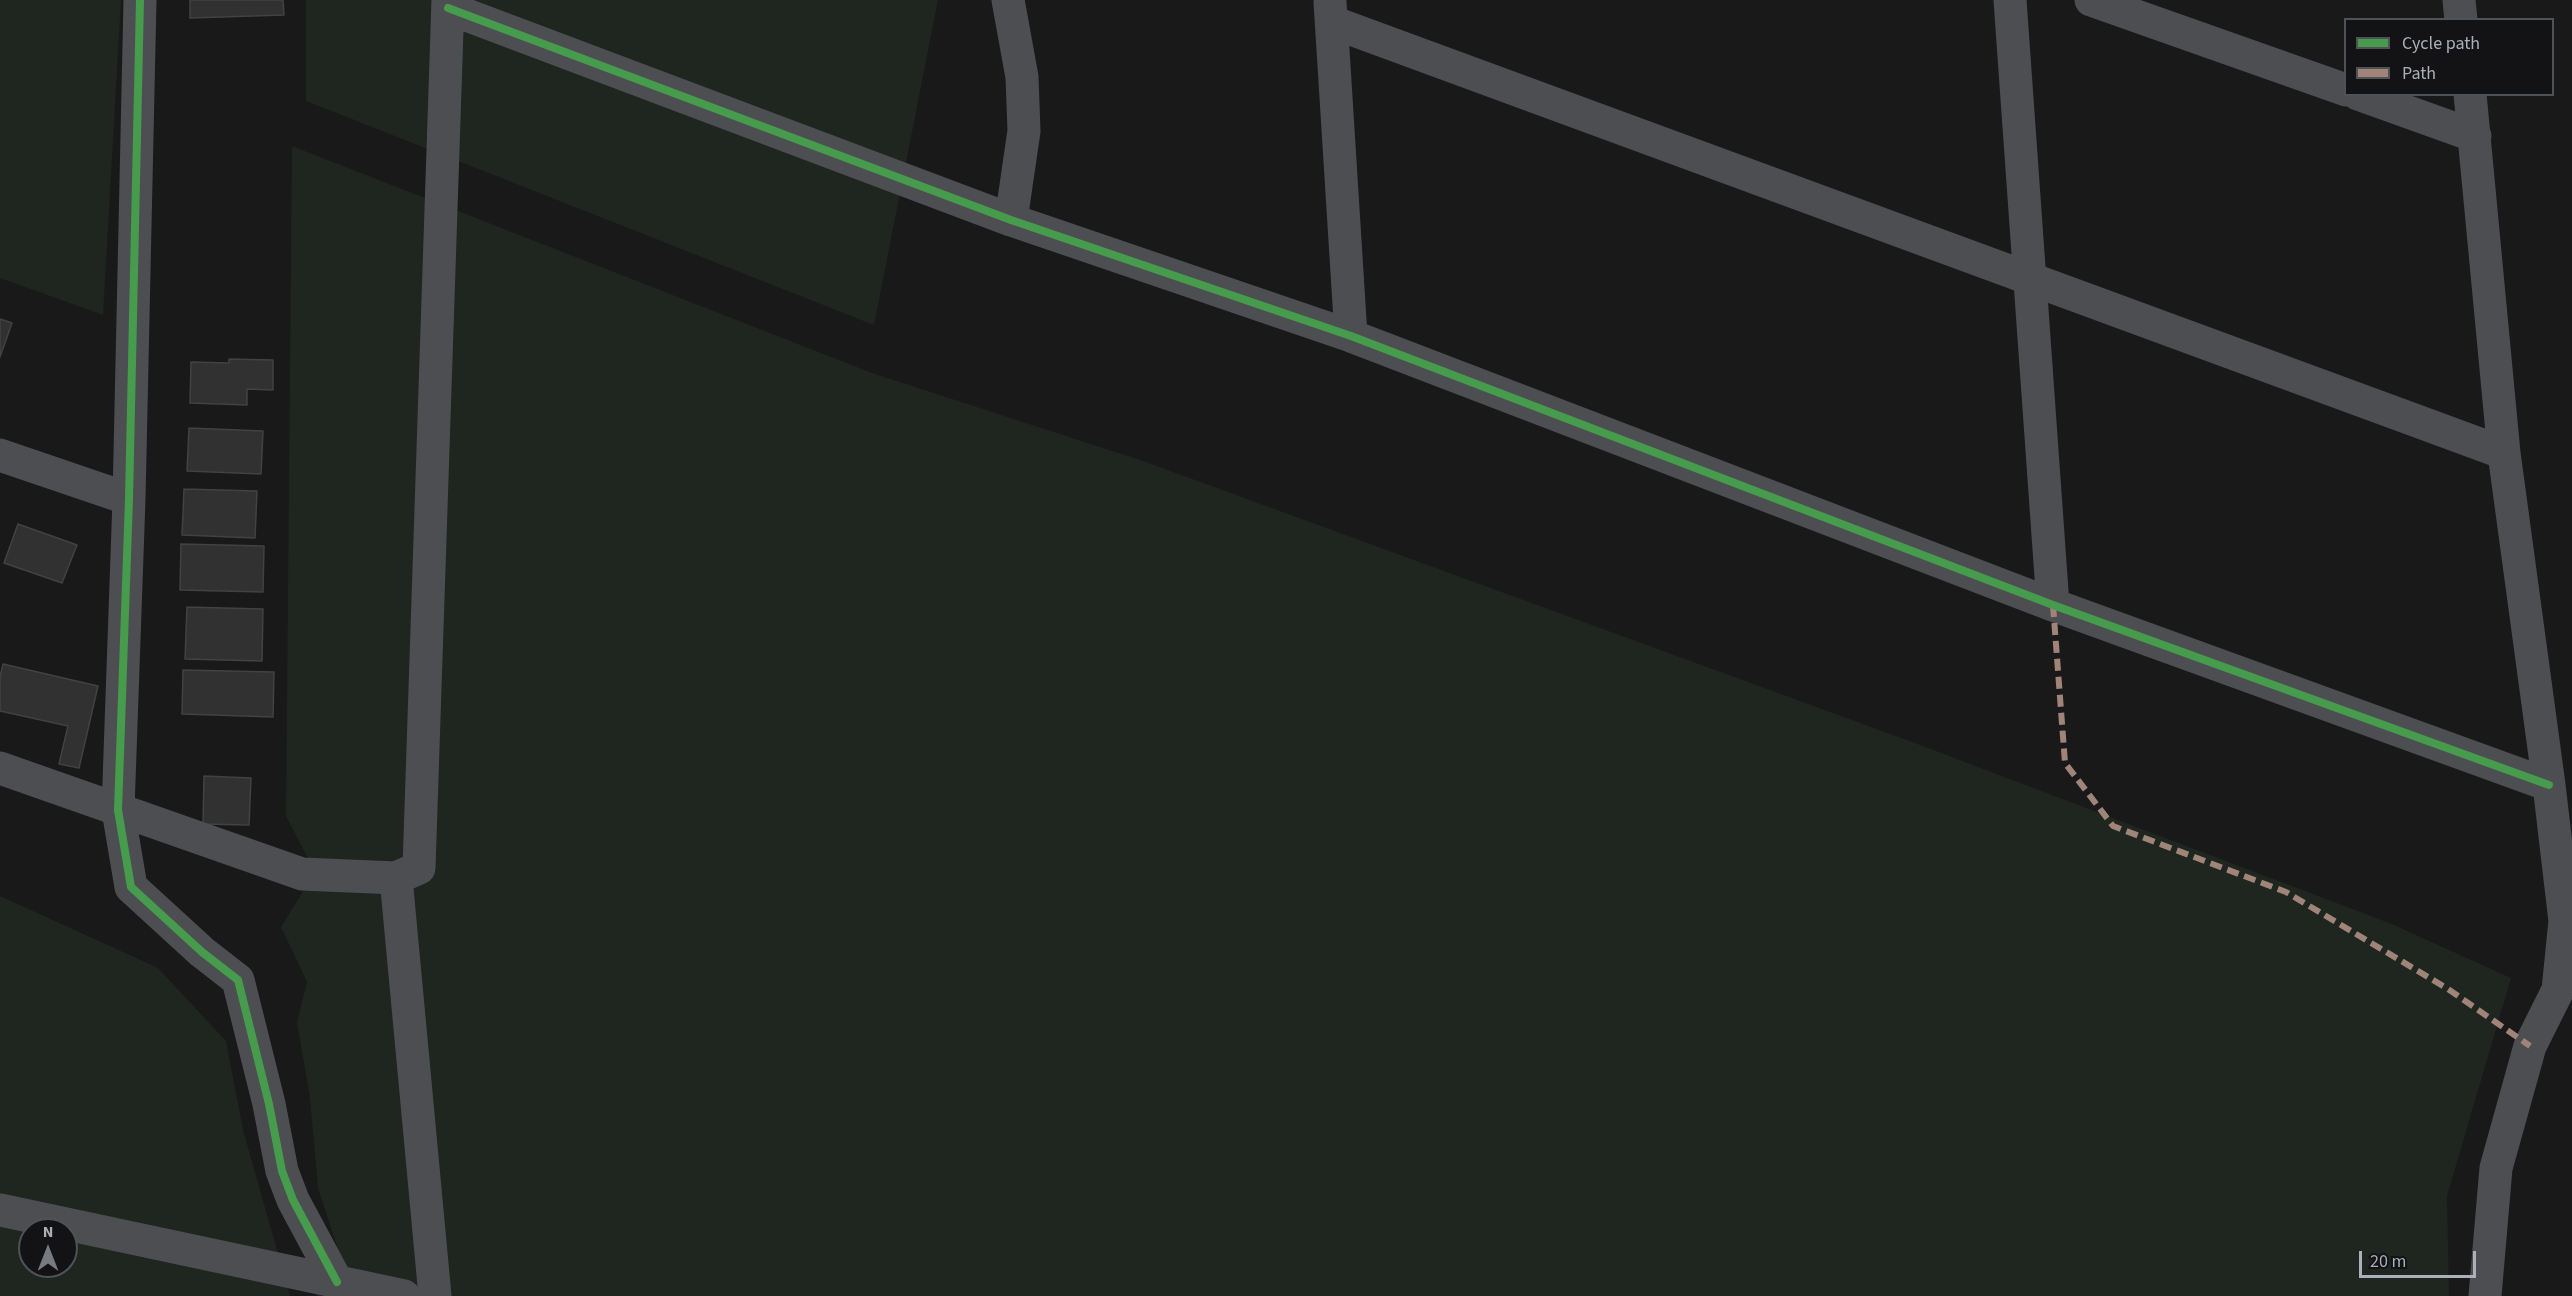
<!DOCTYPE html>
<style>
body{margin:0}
#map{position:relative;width:2572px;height:1296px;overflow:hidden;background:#191919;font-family:"Source Sans 3",sans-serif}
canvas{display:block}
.legend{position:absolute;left:2344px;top:18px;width:210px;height:78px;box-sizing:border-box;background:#131315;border:2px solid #4f5257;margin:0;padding:8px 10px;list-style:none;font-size:18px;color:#aab0b9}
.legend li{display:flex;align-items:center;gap:12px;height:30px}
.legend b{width:30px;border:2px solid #4f5257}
.north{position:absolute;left:18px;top:1218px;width:60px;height:60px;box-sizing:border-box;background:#131315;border:2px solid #4f5257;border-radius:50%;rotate:0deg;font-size:16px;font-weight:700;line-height:24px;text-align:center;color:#aab0b9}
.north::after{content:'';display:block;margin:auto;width:21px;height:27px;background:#777b81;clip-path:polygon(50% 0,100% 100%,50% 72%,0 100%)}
.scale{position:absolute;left:2359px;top:1251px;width:117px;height:27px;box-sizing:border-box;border:3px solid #aab0b9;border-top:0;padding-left:8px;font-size:18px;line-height:21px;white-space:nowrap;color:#aab0b9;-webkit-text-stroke:4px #131315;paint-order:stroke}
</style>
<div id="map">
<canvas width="2572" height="1296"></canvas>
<ul class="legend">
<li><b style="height:8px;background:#469c4c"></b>Cycle path</li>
<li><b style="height:8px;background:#a18479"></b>Path</li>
</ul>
<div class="north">N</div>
<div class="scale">20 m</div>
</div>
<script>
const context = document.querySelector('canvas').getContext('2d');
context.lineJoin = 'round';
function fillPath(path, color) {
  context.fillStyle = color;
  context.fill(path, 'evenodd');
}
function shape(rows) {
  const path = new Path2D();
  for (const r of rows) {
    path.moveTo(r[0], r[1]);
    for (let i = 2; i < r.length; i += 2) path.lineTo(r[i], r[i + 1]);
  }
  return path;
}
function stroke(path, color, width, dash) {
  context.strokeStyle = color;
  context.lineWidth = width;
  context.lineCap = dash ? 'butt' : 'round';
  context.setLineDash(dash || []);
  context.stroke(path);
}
fillPath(shape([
 [0,0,121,0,103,315,0,278],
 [306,0,938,0,874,325,306,101],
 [292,146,872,373,1143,461,1915,743,2392,924,2511,978,2447,1196,2449,1296,316,1296,340,1256,318,1188,310,1098,297,1022,307,982,281,927,315,872,286,816],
 [0,896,158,968,226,1041,243,1130,290,1296,0,1296],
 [30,1230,66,1230,66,1266,30,1266]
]), '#1e261f');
const building = shape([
 [190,0,283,0,284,15,190,18,190,0],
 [0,319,12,323,0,357,0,319],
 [229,359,273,360,273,390,247,389,247,405,190,403,191,362,229,363,229,359],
 [189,428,263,431,261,474,187,471,189,428],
 [184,489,257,491,255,538,182,535,184,489],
 [18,524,77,545,62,583,4,563,18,524],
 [181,544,264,546,263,592,180,590,181,544],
 [187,607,263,609,262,661,185,659,187,607],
 [3,664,98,686,79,768,59,764,68,726,0,711,0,677,3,664],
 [183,670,274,672,273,717,182,714,183,670],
 [204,776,251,778,249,825,203,824,204,776]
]);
fillPath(building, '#313131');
stroke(building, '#414245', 1.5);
stroke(shape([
 [140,0,129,499,118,810,131,887,202,952,238,980,269,1104,282,1171,293,1200,337,1282],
 [1008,0,1022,77,1024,131,1011,220],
 [2010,0,2053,605],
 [2091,0,2346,90],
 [2459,0,2461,20],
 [1330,2,1351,336],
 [448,8,1011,220,1351,336,2053,605,2549,785],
 [1332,22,2504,453],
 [2358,94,2475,136],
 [2470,94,2504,453,2549,785,2565,921,2558,990,2530,1046,2496,1168,2485,1296],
 [0,455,129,499],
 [0,768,302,874,396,878,419,868,448,0],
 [396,878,435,1296],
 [0,1210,404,1296]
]), '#4d4e52', 33);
stroke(shape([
 [2053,605,2065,763,2113,826,2286,892,2448,989,2530,1046]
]), '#a18479', 6, [12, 6]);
stroke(shape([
 [140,0,129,499,118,810,131,887,202,952,238,980,269,1104,282,1171,293,1200,337,1282],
 [448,8,1011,220,1351,336,2053,605,2549,785]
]), '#469c4c', 8);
</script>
